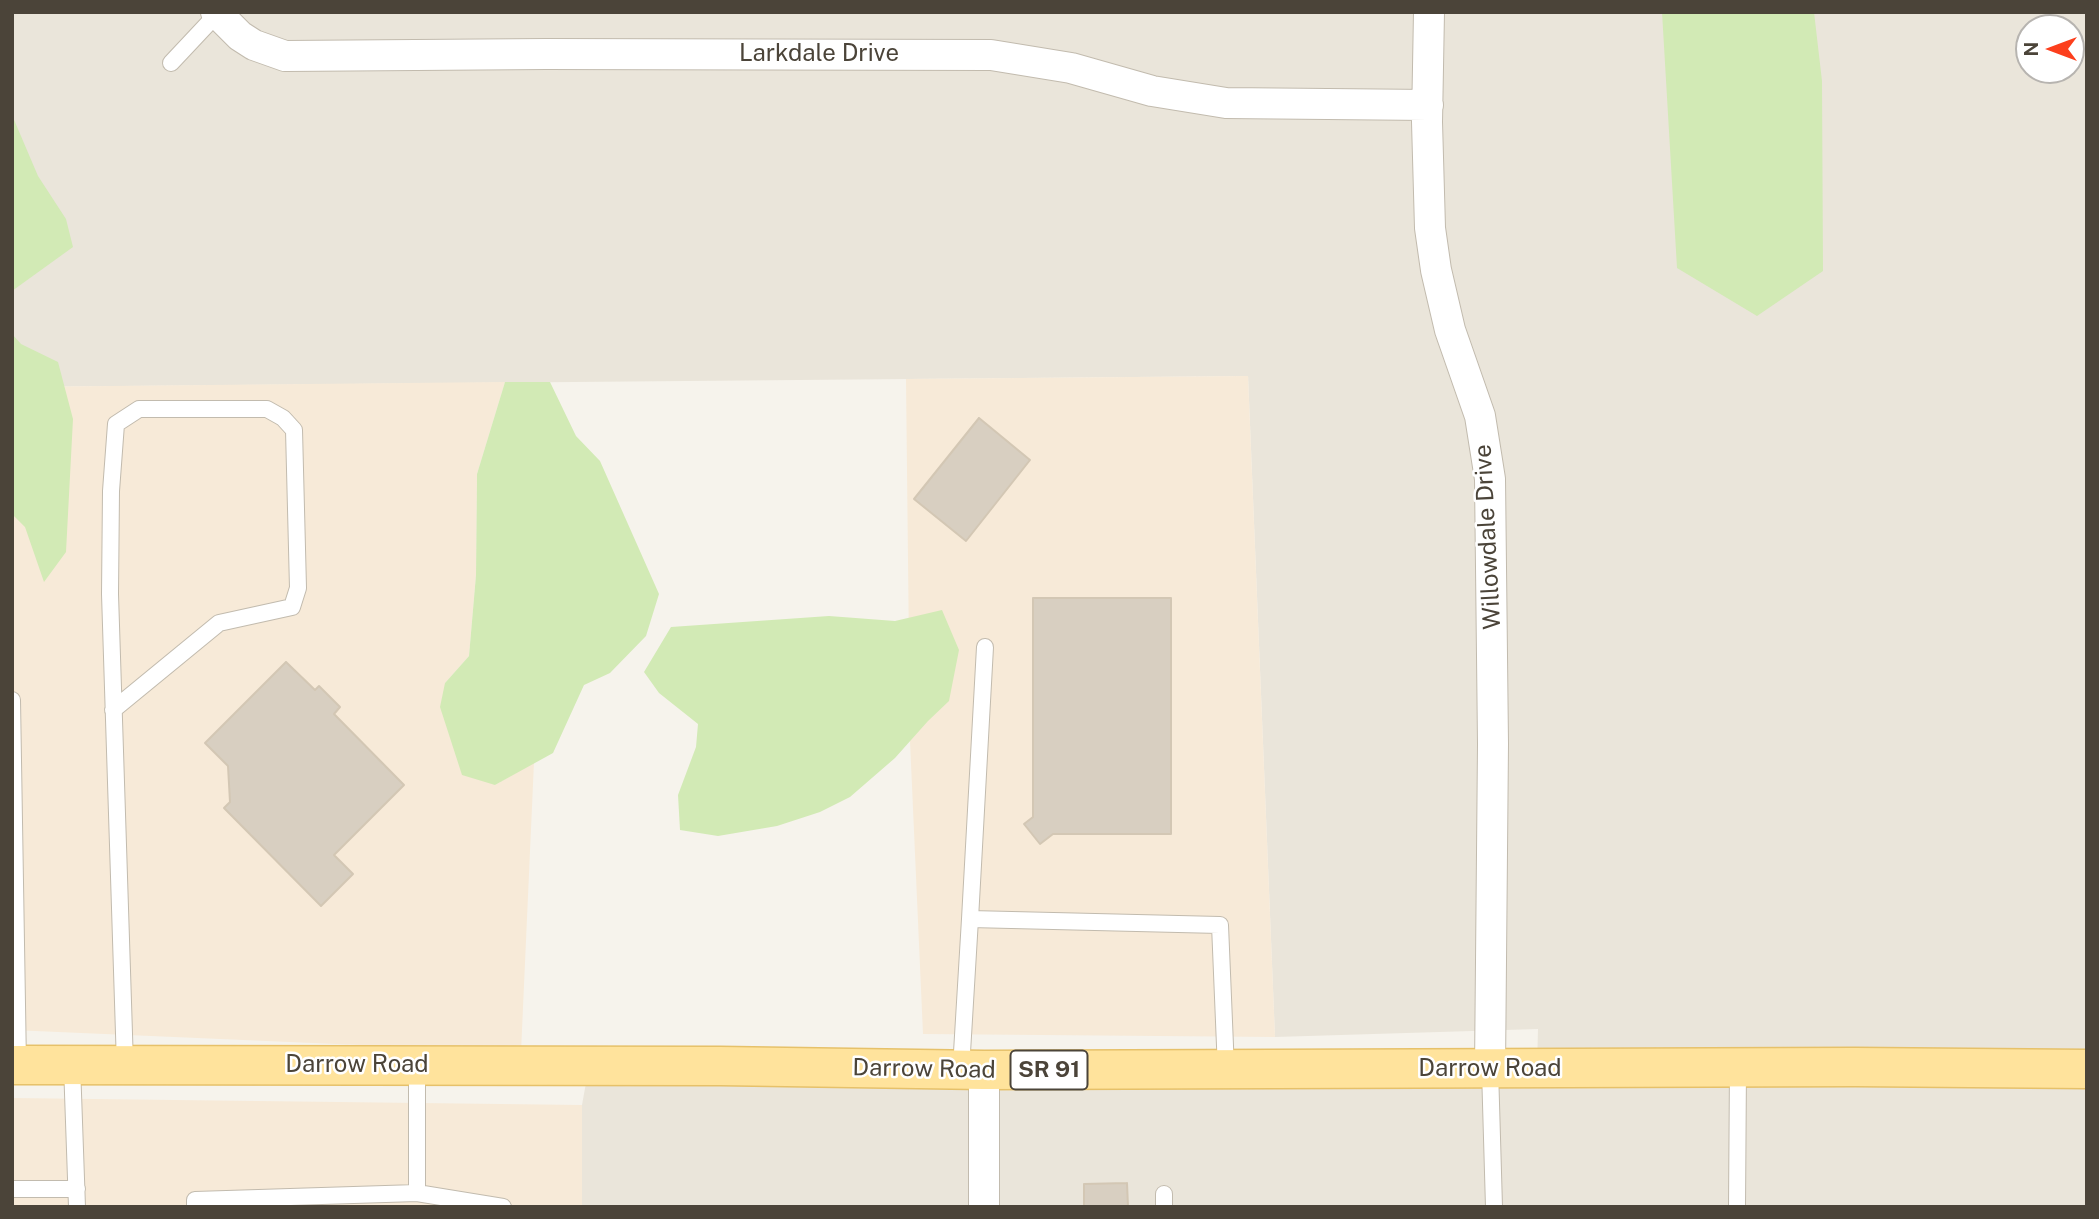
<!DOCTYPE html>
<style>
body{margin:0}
#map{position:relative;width:2099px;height:1219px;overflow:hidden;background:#f6f3ec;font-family:"Public Sans",sans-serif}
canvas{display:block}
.frame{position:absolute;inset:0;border:14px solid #4b4439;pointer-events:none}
.north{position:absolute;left:2015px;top:14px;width:70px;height:70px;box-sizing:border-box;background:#fff;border:2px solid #b7b4b0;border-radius:50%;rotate:270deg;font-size:19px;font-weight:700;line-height:28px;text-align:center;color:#4b4439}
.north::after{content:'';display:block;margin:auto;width:24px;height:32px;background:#fc3f1d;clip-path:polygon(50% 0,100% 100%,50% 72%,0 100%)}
</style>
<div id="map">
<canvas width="2099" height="1219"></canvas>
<div class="frame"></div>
<div class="north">N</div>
</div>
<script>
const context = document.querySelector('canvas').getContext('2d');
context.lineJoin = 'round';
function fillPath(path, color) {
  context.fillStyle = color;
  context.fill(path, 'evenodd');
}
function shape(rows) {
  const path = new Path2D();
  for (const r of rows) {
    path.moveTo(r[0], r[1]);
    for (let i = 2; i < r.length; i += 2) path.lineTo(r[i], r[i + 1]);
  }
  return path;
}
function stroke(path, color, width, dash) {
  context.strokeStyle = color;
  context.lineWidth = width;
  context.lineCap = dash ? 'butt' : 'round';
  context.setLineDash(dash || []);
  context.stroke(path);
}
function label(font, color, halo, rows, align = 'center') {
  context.font = font + ' "Public Sans",sans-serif';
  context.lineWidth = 5;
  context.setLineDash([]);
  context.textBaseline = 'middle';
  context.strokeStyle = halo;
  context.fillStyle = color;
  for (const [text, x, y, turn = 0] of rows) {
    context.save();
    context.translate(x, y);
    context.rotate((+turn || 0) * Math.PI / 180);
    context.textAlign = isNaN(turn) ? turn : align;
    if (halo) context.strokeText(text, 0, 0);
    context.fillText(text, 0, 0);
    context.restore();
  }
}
fillPath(shape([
 [12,12,2087,12,2087,1207,582,1207,582,1105,589,1066,1537,1068,1538,1029,1275,1037,1248,376,12,387],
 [2029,28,2071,28,2071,70,2029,70]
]), '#eae5da');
fillPath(shape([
 [1248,376,1275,1037,923,1034,910,741,906,379],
 [505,382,477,474,476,575,469,656,445,683,495,785,534,762,521,1052,12,1030,12,387],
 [12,1098,582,1105,582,1207,12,1207]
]), '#f7ead8');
fillPath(shape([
 [1662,12,1814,12,1822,81,1823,271,1757,316,1677,268],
 [12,115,38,176,66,219,73,247,12,291],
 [12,334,21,344,58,362,73,419,66,552,44,582,25,527,12,514],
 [505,382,550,382,576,436,600,461,659,594,646,636,610,673,584,685,553,753,495,785,462,775,440,707,445,683,469,656,476,575,477,474],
 [942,610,959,650,949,701,928,721,895,758,850,797,820,812,777,826,718,836,680,830,678,795,696,747,698,724,659,693,644,672,671,627,829,616,895,621]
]), '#d2eab5');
const building = shape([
 [979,418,1030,460,966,541,914,499,979,418],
 [1033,598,1171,598,1171,834,1053,834,1040,844,1024,824,1033,817,1033,598],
 [286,662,315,690,319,686,340,707,334,714,404,785,334,855,353,874,321,906,224,808,230,802,228,766,205,743,286,662],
 [1127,1183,1128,1207,1084,1207,1084,1184,1127,1183]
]);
fillPath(building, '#d8cfc1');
stroke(building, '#d3c7b4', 2);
const service = shape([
 [171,63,217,14],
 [12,700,18,1065],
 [113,710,219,623,292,607,298,588,294,430,283,418,267,409,139,409,116,424,111,491,110,594,125,1065],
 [970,919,985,647],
 [72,1065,77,1207],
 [961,1069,970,919,1220,925,1226,1070],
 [1490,1069,1494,1207],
 [12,1189,77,1189],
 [417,1193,417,1066],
 [1164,1194,1164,1207],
 [195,1207,195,1200,417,1193,503,1207],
 [1737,1207,1738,1068]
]);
const minor = shape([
 [216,12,240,36,254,45,285,56,546,54,991,55,1071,68,1152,91,1226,103,1428,105],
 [1429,12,1427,122,1430,228,1436,270,1450,330,1480,416,1490,479,1493,744,1490,1069],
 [984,1070,984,1207]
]);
const primary = shape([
 [12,1065,720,1066,984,1070,1855,1067,2087,1069]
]);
stroke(service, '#c2bbae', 18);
stroke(minor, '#c2bbae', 32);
stroke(primary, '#e6c16a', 41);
stroke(service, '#fff', 16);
stroke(minor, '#fff', 30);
stroke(primary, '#ffe39c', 38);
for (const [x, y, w] of [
 [1049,1070,77]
]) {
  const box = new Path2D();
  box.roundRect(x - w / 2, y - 19.5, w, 39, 5);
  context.fillStyle = '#fff';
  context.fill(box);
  stroke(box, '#4b4439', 2);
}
label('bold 23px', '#4b4439', null, [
 ["SR 91",1049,1070]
]);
label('24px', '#4b4439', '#fff', [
 ["Larkdale Drive",819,54],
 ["Willowdale Drive",1488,537,-93],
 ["Darrow Road",357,1065],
 ["Darrow Road",924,1069,1],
 ["Darrow Road",1490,1069]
]);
</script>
